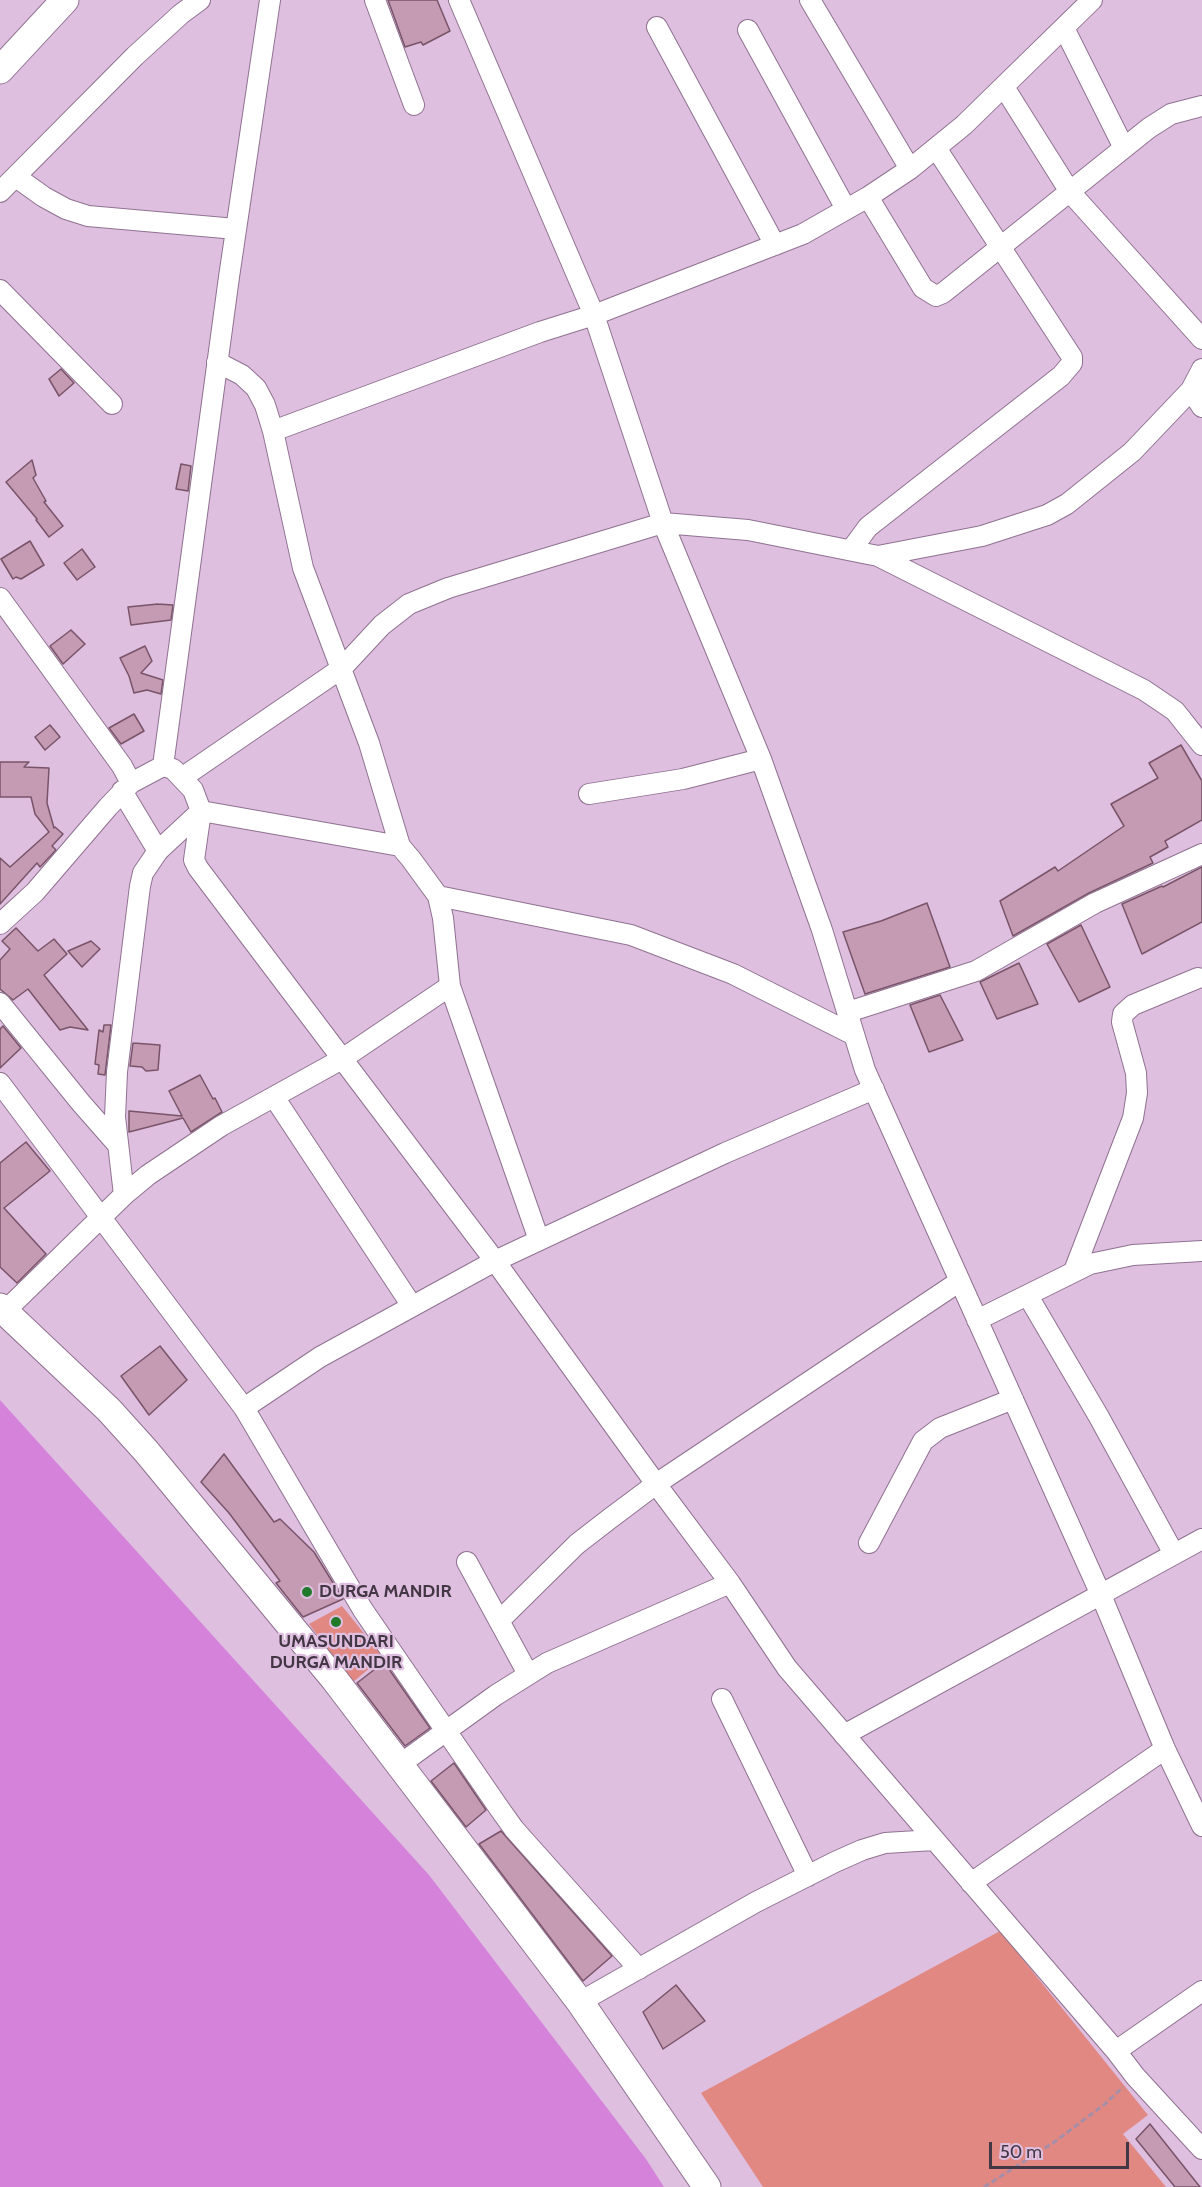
<!DOCTYPE html>
<style>
body{margin:0}
#map{position:relative;width:1202px;height:2187px;overflow:hidden;background:#dfbfe0;font-family:Cabin,sans-serif}
canvas{display:block}
.scale{position:absolute;left:989px;top:2142px;width:140px;height:27px;box-sizing:border-box;border:3px solid #443745;border-top:0;padding-left:8px;font-size:18px;line-height:21px;white-space:nowrap;color:#443745;-webkit-text-stroke:4px #dfbfe0;paint-order:stroke}
</style>
<div id="map">
<canvas width="1202" height="2187"></canvas>
<div class="scale">50 m</div>
</div>
<script>
const context = document.querySelector('canvas').getContext('2d');
context.lineJoin = 'round';
function fillPath(path, color) {
  context.fillStyle = color;
  context.fill(path, 'evenodd');
}
function shape(rows) {
  const path = new Path2D();
  for (const r of rows) {
    path.moveTo(r[0], r[1]);
    for (let i = 2; i < r.length; i += 2) path.lineTo(r[i], r[i + 1]);
  }
  return path;
}
function stroke(path, color, width, dash) {
  context.strokeStyle = color;
  context.lineWidth = width;
  context.lineCap = dash ? 'butt' : 'round';
  context.setLineDash(dash || []);
  context.stroke(path);
}
function label(font, color, halo, rows, align = 'center') {
  context.font = font + ' Cabin,sans-serif';
  context.lineWidth = 4.5;
  context.setLineDash([]);
  context.textBaseline = 'middle';
  context.strokeStyle = halo;
  context.fillStyle = color;
  for (const [text, x, y, turn = 0] of rows) {
    context.save();
    context.translate(x, y);
    context.rotate((+turn || 0) * Math.PI / 180);
    context.textAlign = isNaN(turn) ? turn : align;
    if (halo) context.strokeText(text, 0, 0);
    context.fillText(text, 0, 0);
    context.restore();
  }
}
fillPath(shape([
 [342,1606,383,1657,353,1682,309,1624],
 [1000,1931,1148,2115,1123,2134,1166,2187,763,2187,701,2093]
]), '#e18882');
fillPath(shape([
 [0,1400,429,1875,646,2159,664,2187,0,2187]
]), '#d482da');
const building = shape([
 [388,0,437,0,450,31,423,45,421,42,405,47,388,0],
 [61,369,74,383,59,396,49,379,61,369],
 [32,460,36,475,33,478,46,501,44,502,63,526,49,537,36,520,37,519,6,482,32,460],
 [181,464,191,466,188,491,176,489,181,464],
 [30,541,44,565,21,579,16,577,13,579,1,559,30,541],
 [82,549,95,567,77,580,64,563,82,549],
 [158,604,173,605,171,620,131,625,128,607,158,604],
 [71,630,85,644,63,664,50,646,71,630],
 [145,646,152,661,141,673,163,680,161,694,147,690,134,693,129,676,120,658,145,646],
 [134,714,144,731,121,744,109,728,134,714],
 [50,725,60,737,45,750,35,737,50,725],
 [1181,745,1202,781,1202,820,1165,841,1168,847,1150,857,1153,863,1089,893,1013,936,1000,901,1055,867,1058,871,1124,826,1111,804,1158,778,1149,763,1181,745],
 [0,762,29,762,24,767,49,768,47,803,54,828,55,827,63,834,52,846,56,850,40,867,37,863,0,904,0,858,10,867,49,832,35,814,31,797,0,797,0,762],
 [1202,867,1202,922,1142,954,1122,904,1162,886,1163,887,1202,867],
 [927,903,950,967,865,994,843,932,881,921,927,903],
 [1081,925,1110,987,1079,1002,1047,944,1081,925],
 [16,928,38,951,54,939,67,954,44,975,88,1030,70,1027,60,1030,28,989,13,1000,0,989,0,960,10,949,2,941,16,928],
 [91,941,100,949,82,967,68,951,91,941],
 [1019,963,1038,1004,997,1019,980,982,1019,963],
 [940,995,963,1040,929,1052,910,1005,940,995],
 [104,1025,111,1025,105,1075,98,1074,99,1065,95,1064,99,1030,103,1032,104,1025],
 [3,1026,21,1048,0,1068,0,1029,3,1026],
 [133,1043,160,1045,158,1070,146,1071,142,1067,130,1066,133,1043],
 [200,1075,213,1099,215,1098,222,1112,191,1132,183,1118,129,1132,129,1111,182,1116,169,1091,200,1075],
 [26,1142,50,1171,4,1208,46,1254,17,1283,0,1267,0,1163,26,1142],
 [160,1346,187,1380,149,1415,121,1376,160,1346],
 [224,1454,274,1522,280,1519,314,1552,343,1599,303,1617,276,1583,280,1581,229,1513,201,1482,224,1454],
 [384,1662,430,1728,405,1746,357,1683,384,1662],
 [454,1763,486,1810,466,1827,431,1781,454,1763],
 [501,1831,612,1956,583,1981,479,1844,501,1831],
 [676,1985,705,2021,663,2049,643,2012,676,1985],
 [1150,2124,1200,2187,1175,2187,1136,2139,1150,2124]
]);
fillPath(building, '#c49bb2');
stroke(building, '#795469', 1.5);
const street = shape([
 [375,0,414,105],
 [459,0,594,315,663,523,761,759,822,930,865,1070,1101,1595,1165,1749,1202,1826],
 [810,0,910,169],
 [657,27,775,245],
 [1064,28,1124,148],
 [748,30,846,209],
 [1004,87,1070,192,1202,339],
 [16,177,44,197,66,209,88,216,236,229],
 [0,192,135,56,181,14,200,0],
 [868,197,923,288,936,296,943,293,1149,128,1171,114,1202,106],
 [0,290,112,404],
 [217,362,242,375,256,388,265,405,273,431,540,332,594,315,803,234,868,197,910,169,964,125,1092,0],
 [1191,390,1202,407],
 [273,431,303,568,369,743,400,846],
 [851,550,868,527,1061,376,1072,363,1072,357,1068,351,936,148],
 [878,556,1144,690,1175,711,1202,745],
 [0,598,122,766,131,783,163,766,173,769,193,790,201,811,194,860,198,868,495,1261,320,1357,244,1408],
 [163,766,229,277,270,0],
 [183,777,342,668,382,625,409,604,448,588,663,523,748,530,878,556,982,536,1047,515,1067,504,1132,452,1191,390,1202,369],
 [122,791,158,851],
 [589,794,683,779,761,759],
 [0,924,35,892,108,807,131,783],
 [450,986,539,1240],
 [0,1003,81,1103,117,1144],
 [848,1012,976,971,1095,903,1202,854],
 [0,1083,244,1408,363,1610,499,1808,514,1829,639,1969],
 [874,1089,725,1153,495,1261,656,1484,730,1583,787,1668,1116,2051],
 [274,1097,412,1306],
 [124,1195,115,1117,117,1072,140,886,143,873,158,851,201,811,400,846,411,859,438,896,631,935,733,974,854,1035],
 [1074,1271,1133,1118,1137,1093,1136,1073,1122,1022,1123,1014,1133,1005,1198,978],
 [1028,1296,1099,1417,1174,1554],
 [4,1312,124,1195,148,1175,221,1126,342,1059,450,986,443,918,438,896],
 [977,1320,1090,1264,1133,1255,1202,1251],
 [869,1543,923,1441,940,1428,1013,1399],
 [467,1562,528,1674],
 [499,1621,577,1544,608,1520,656,1484,960,1281],
 [722,1699,808,1876],
 [844,1735,1202,1539],
 [399,1765,496,1695,547,1663,730,1583],
 [971,1883,1165,1749],
 [1202,1991,1116,2051,1135,2076,1202,2149],
 [580,2002,756,1902,835,1862,862,1850,885,1843,934,1840]
]);
const secondary = shape([
 [0,70,65,0],
 [0,1307,109,1410,146,1451,335,1680,580,2002,707,2187]
]);
stroke(street, '#8f7290', 22);
stroke(secondary, '#8f7290', 29);
stroke(shape([
 [984,2187,1053,2143,1105,2104,1123,2087]
]), '#a78ea8', 3, [6, 3]);
stroke(street, '#fff', 20);
stroke(secondary, '#fff', 27);
for (const [x, y, r, color] of [
 [307,1592,6,"#217a29"],
 [336,1622,6,"#217a29"]
]) {
  const dot = new Path2D();
  dot.arc(x, y, r, 0, 2 * Math.PI);
  context.fillStyle = color;
  context.fill(dot);
  stroke(dot, '#dfbfe0', 2);
}
label('bold 18px', '#443745', '#dfbfe0', [
 ["DURGA MANDIR",319,1592],
 ["UMASUNDARI",336,1642,"center"],
 ["DURGA MANDIR",336,1663,"center"]
], 'left');
</script>
